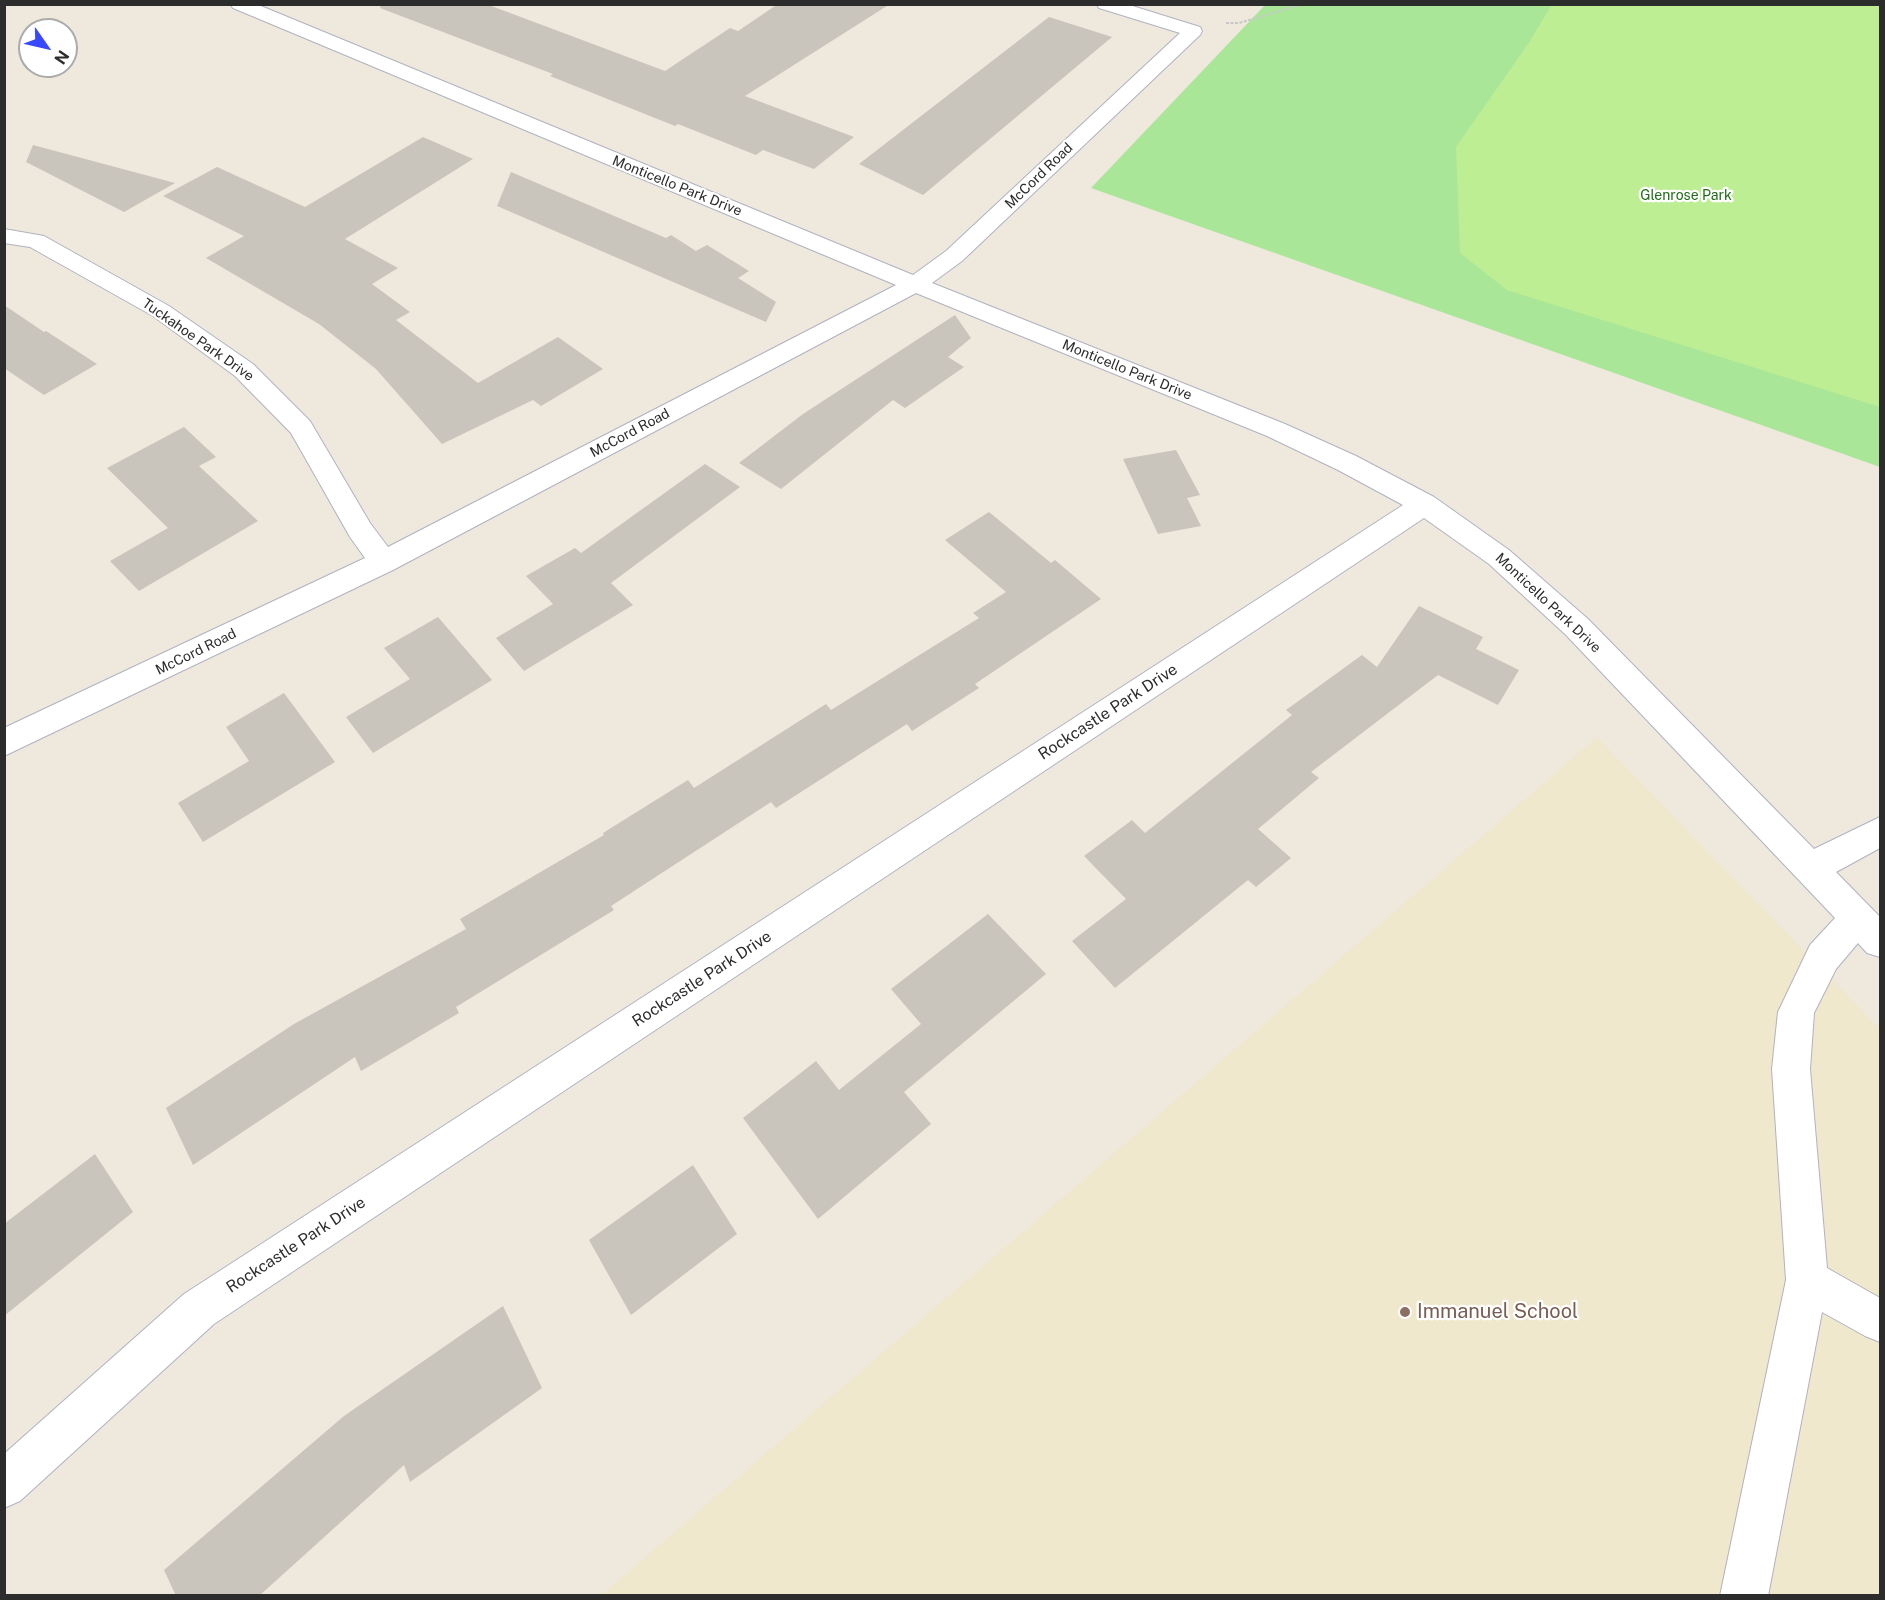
<!DOCTYPE html>
<style>
body{margin:0}
#map{position:relative;width:1885px;height:1600px;overflow:hidden;background:#eee8dd;font-family:"Public Sans",sans-serif}
canvas{display:block}
.frame{position:absolute;inset:0;border:6px solid #2c2c2c;pointer-events:none}
.north{position:absolute;left:18px;top:18px;width:60px;height:60px;box-sizing:border-box;background:#fff;border:2px solid #ababab;border-radius:50%;rotate:124deg;font-size:16px;font-weight:700;line-height:24px;text-align:center;color:#2c2c2c}
.north::after{content:'';display:block;margin:auto;width:21px;height:27px;background:#3949ff;clip-path:polygon(50% 0,100% 100%,50% 72%,0 100%)}
</style>
<div id="map">
<canvas width="1885" height="1600"></canvas>
<div class="frame"></div>
<div class="north">N</div>
</div>
<script>
const context = document.querySelector('canvas').getContext('2d');
context.lineJoin = 'round';
function fillPath(path, color) {
  context.fillStyle = color;
  context.fill(path, 'evenodd');
}
function shape(rows) {
  const path = new Path2D();
  for (const r of rows) {
    path.moveTo(r[0], r[1]);
    for (let i = 2; i < r.length; i += 2) path.lineTo(r[i], r[i + 1]);
  }
  return path;
}
function stroke(path, color, width, dash) {
  context.strokeStyle = color;
  context.lineWidth = width;
  context.lineCap = dash ? 'butt' : 'round';
  context.setLineDash(dash || []);
  context.stroke(path);
}
function label(font, color, halo, rows, align = 'center') {
  context.font = font + ' "Public Sans",sans-serif';
  context.lineWidth = 4.5;
  context.setLineDash([]);
  context.textBaseline = 'middle';
  context.strokeStyle = halo;
  context.fillStyle = color;
  for (const [text, x, y, turn = 0] of rows) {
    context.save();
    context.translate(x, y);
    context.rotate((+turn || 0) * Math.PI / 180);
    context.textAlign = isNaN(turn) ? turn : align;
    if (halo) context.strokeText(text, 0, 0);
    context.fillText(text, 0, 0);
    context.restore();
  }
}
fillPath(shape([
 [1597,737,1880,1029,1880,1595,600,1596]
]), '#f0e8cc');
fillPath(shape([
 [1265,5,1880,5,1880,467,1091,188]
]), '#aae698');
fillPath(shape([
 [1552,4,1880,5,1880,407,1507,290,1460,253,1456,147,1530,41]
]), '#beee93');
fillPath(shape([
 [381,4,486,4,665,71,730,28,738,31,778,4,890,4,745,96,854,137,814,169,763,150,756,155,678,124,675,126,550,76,553,74,380,8],
 [1049,17,1112,37,923,195,859,164],
 [423,137,473,159,345,239,398,268,372,284,410,312,396,320,478,383,558,337,603,369,541,406,533,400,442,444,376,369,319,324,206,258,244,236,163,196,217,167,305,207],
 [33,145,175,183,124,212,26,162],
 [511,172,666,238,671,235,696,251,707,245,749,271,738,278,776,302,766,322,497,206],
 [4,305,44,332,46,331,97,364,44,395,4,368],
 [955,315,971,338,948,357,964,367,905,408,893,400,781,489,739,463,803,414],
 [184,427,216,457,199,466,258,521,139,591,110,561,168,528,107,468],
 [1176,450,1200,495,1187,498,1201,526,1158,534,1123,459],
 [705,464,740,487,611,583,633,605,524,671,496,638,553,604,526,576,575,548,581,553],
 [989,512,1051,563,1055,560,1101,599,975,684,979,688,912,731,907,724,776,808,771,802,611,906,614,910,456,1007,459,1013,361,1071,355,1057,193,1165,166,1108,294,1024,466,929,460,919,604,835,603,833,688,780,694,788,826,704,831,710,979,618,973,613,1006,592,945,540],
 [1419,606,1483,637,1476,649,1519,670,1498,705,1438,675,1311,772,1319,778,1258,829,1291,858,1256,887,1248,880,1115,988,1072,941,1126,899,1084,856,1132,820,1145,833,1292,715,1286,710,1362,655,1377,667],
 [438,617,492,680,373,753,346,717,410,679,384,648],
 [284,693,335,762,203,842,178,803,249,761,226,727],
 [988,914,1046,974,904,1092,931,1124,818,1219,743,1118,816,1061,839,1090,921,1024,891,989],
 [95,1154,133,1212,4,1316,4,1224],
 [693,1165,737,1234,631,1315,589,1240],
 [503,1306,542,1388,410,1482,404,1465,259,1596,176,1596,164,1570,344,1416]
]), '#c9c5bd');
const minor = shape([
 [230,4,256,4,913,275,946,251,1180,33,1099,8,1096,4,1126,4,1200,27,1202,31,1200,35,962,261,932,283,1285,424,1356,456,1434,497,1509,550,1588,619,1814,849,1880,817,1880,848,1836,872,1880,917,1880,957,1867,953,1858,943,1836,969,1814,1013,1810,1069,1827,1268,1880,1298,1880,1342,1865,1336,1822,1312,1768,1596,1720,1596,1786,1280,1772,1069,1778,1012,1810,945,1835,918,1566,635,1489,564,1424,518,214,1324,20,1501,4,1508,4,1454,184,1294,1403,505,1338,470,1267,436,916,293,393,570,4,756,4,728,365,558,350,537,291,433,235,376,153,316,30,247,4,243,4,229,44,236,169,306,253,364,310,421,370,523,388,547,896,285,233,8,230,4]
]);
stroke(minor, '#b1b2c0', 2);
stroke(shape([
 [1226,23,1239,23,1303,4]
]), '#c8c8c8', 2, [3, 1.5]);
fillPath(minor, '#fff');
for (const [x, y, r, color] of [
 [1405,1312,6,"#8d6e63"]
]) {
  const dot = new Path2D();
  dot.arc(x, y, r, 0, 2 * Math.PI);
  context.fillStyle = color;
  context.fill(dot);
  stroke(dot, '#fff', 2);
}
label('14px', '#2c2c2c', '#fff', [
 ["McCord Road",1039,176,-44],
 ["Monticello Park Drive",677,186,22],
 ["Tuckahoe Park Drive",198,340,35],
 ["Monticello Park Drive",1127,370,22],
 ["McCord Road",630,433,-28],
 ["Monticello Park Drive",1548,603,43],
 ["McCord Road",196,652,-26]
]);
label('14px', '#206c18', '#fff', [
 ["Glenrose Park",1686,196]
]);
label('16px', '#2c2c2c', '#fff', [
 ["Rockcastle Park Drive",1108,712,-33],
 ["Rockcastle Park Drive",702,979,-33],
 ["Rockcastle Park Drive",296,1245,-33]
]);
label('20px', '#785e54', '#fff', [
 ["Immanuel School",1417,1312]
], 'left');
</script>
